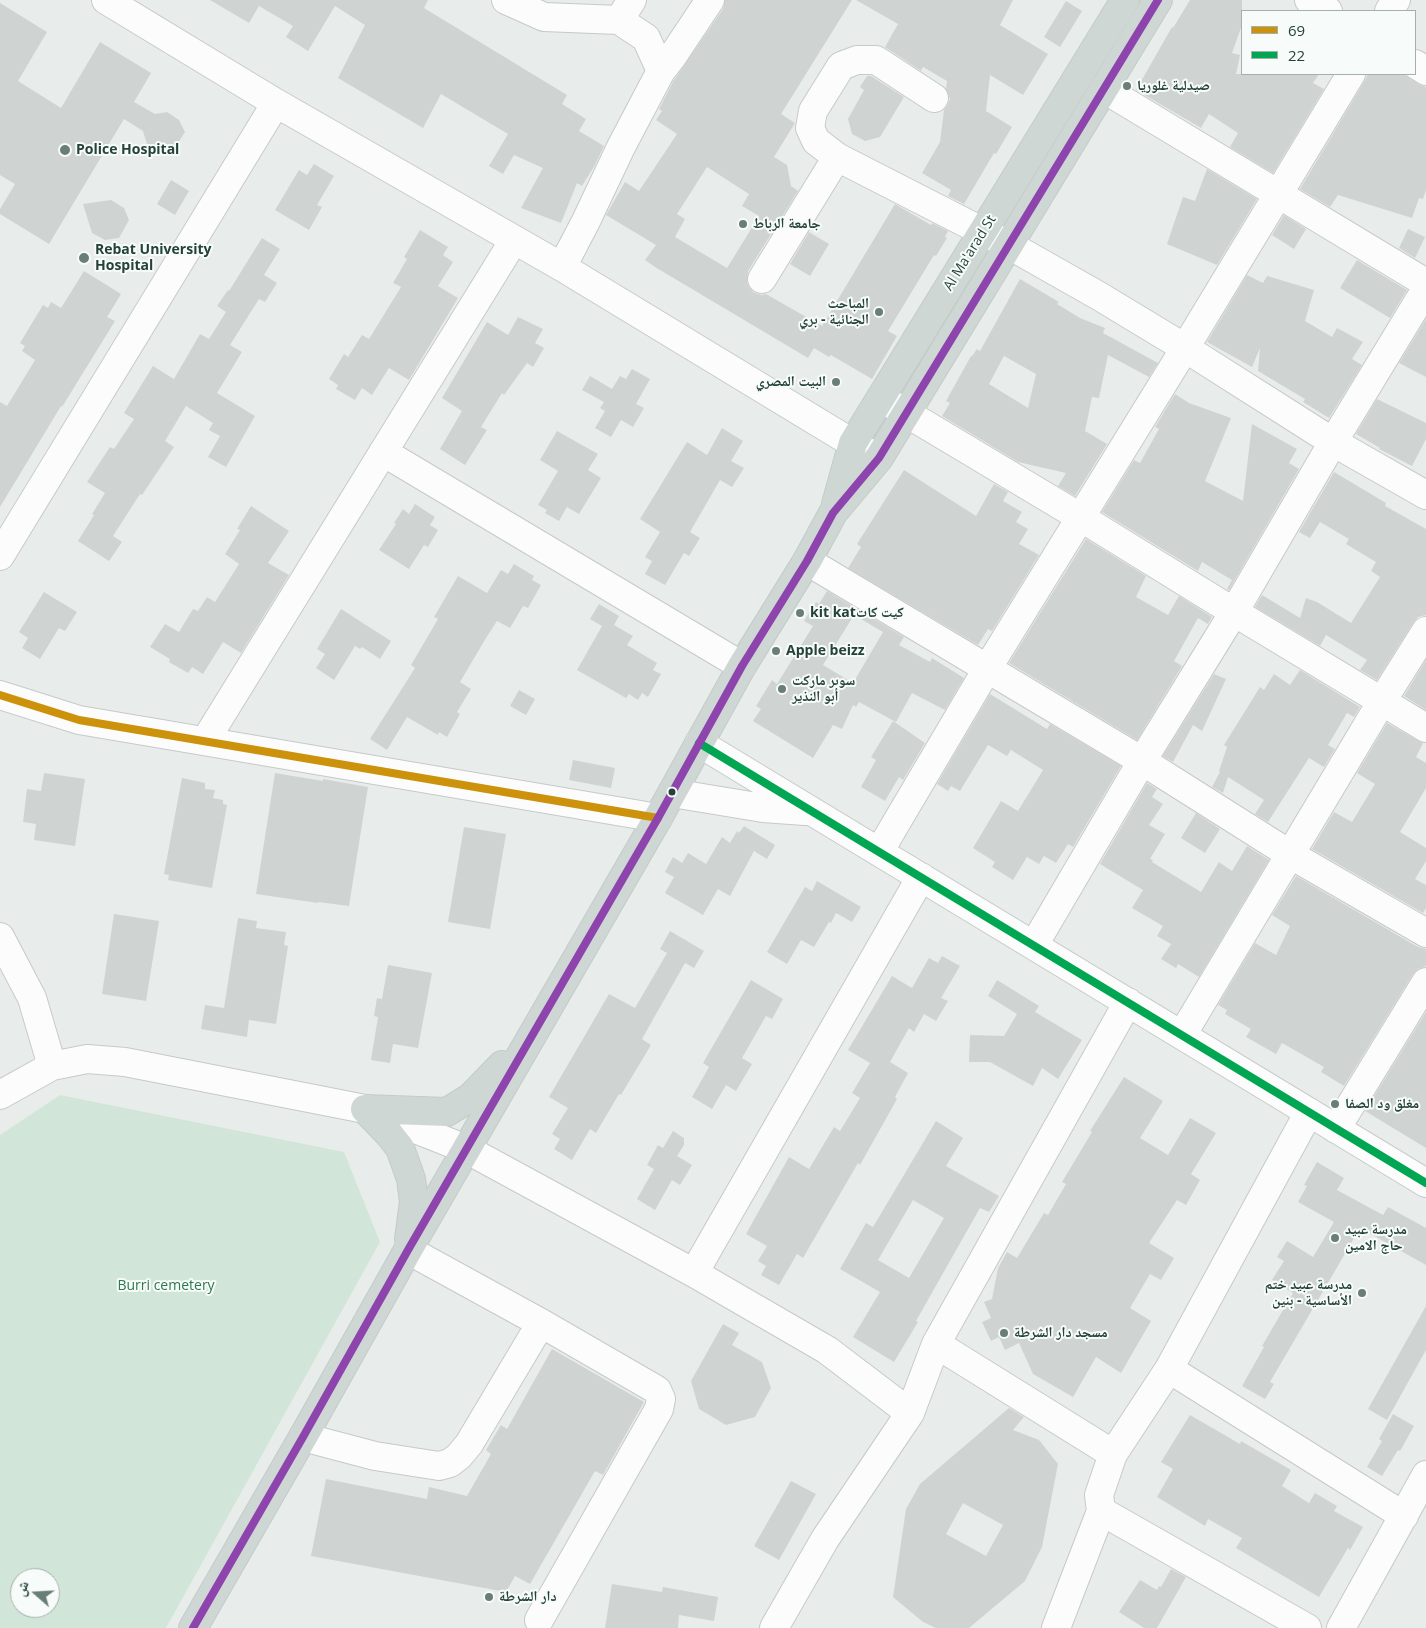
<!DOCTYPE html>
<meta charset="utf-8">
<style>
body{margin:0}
#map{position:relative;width:1426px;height:1628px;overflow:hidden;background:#e8edeb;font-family:"Open Sans","Noto Naskh Arabic",sans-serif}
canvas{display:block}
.legend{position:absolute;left:1241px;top:10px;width:175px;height:65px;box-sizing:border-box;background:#f7fbf9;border:1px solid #a3b1ad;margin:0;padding:6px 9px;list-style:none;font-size:15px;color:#24423a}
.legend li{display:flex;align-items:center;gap:10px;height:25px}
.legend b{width:25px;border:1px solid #a3b1ad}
.north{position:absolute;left:10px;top:1568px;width:50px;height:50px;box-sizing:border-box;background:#f7fbf9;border:1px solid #a3b1ad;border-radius:50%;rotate:289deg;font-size:14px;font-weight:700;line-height:20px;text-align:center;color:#24423a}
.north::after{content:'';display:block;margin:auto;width:18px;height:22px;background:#697e78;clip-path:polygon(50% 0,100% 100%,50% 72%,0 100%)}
</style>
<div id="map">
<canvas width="1426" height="1628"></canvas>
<ul class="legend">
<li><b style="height:6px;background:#cd920c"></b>69</li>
<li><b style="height:6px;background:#00a651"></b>22</li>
</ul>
<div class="north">ش</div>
</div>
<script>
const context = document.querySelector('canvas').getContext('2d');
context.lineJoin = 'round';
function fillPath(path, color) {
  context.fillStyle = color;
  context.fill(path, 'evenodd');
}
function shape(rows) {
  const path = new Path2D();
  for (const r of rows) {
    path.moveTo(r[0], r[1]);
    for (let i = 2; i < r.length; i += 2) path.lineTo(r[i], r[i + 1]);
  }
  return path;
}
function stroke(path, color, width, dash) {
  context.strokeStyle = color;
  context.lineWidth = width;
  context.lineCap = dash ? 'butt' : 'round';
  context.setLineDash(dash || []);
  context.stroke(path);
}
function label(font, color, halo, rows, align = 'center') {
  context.font = font + ' "Open Sans","Noto Naskh Arabic",sans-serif';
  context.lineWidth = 4;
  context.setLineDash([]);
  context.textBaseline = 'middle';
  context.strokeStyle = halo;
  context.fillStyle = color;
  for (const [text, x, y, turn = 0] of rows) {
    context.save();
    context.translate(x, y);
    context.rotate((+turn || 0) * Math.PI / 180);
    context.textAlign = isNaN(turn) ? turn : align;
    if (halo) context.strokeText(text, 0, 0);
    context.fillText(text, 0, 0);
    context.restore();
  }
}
fillPath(shape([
 [60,1095,344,1152,380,1242,166,1628,0,1628,0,1135],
 [20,1578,50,1578,50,1608,20,1608]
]), '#d1e6d8');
fillPath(shape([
 [210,0,428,0,424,8,567,95,562,104,586,119,579,131,604,146,595,165,582,186,577,183,561,223,521,208,543,168,514,155,503,174,489,166,508,134,441,94,423,128,338,78,365,25,335,6,308,51,286,37,293,26,259,6,249,23],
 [725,0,852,0,781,114,795,123,774,157,787,165,791,186,798,191,748,271,747,282,749,287,753,292,761,295,766,294,822,326,895,204,931,225,932,223,948,231,945,237,947,238,936,256,934,255,888,331,897,336,872,379,831,355,829,357,814,348,808,358,655,267,645,260,656,245,606,215,625,182,639,191,677,134,656,120,662,111,659,109,674,80,723,9],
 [707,167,749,194,742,206,759,216,727,268,675,237,685,219,677,214],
 [856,0,1013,0,1000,25,1048,54,1023,95,990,75,986,111,1012,127,996,154,994,153,964,204,948,196,951,190,922,173,940,142,944,110,947,106,950,99,946,89,947,81,923,67,921,71,885,47,898,24],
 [1190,0,1242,0,1242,25,1232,53,1240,55,1236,74,1319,74,1313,83,1324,89,1273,173,1230,147,1238,133,1209,114,1201,128,1136,90,1172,27,1173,28],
 [1066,1,1082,11,1060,47,1044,37],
 [0,3,47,32,18,81,61,108,100,42,151,73,134,102,155,114,167,112,179,120,185,132,174,149,161,152,147,144,143,131,124,119,49,244,0,214,0,209,15,184,0,175],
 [1368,74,1403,74,1418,84,1426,87,1426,190,1423,199,1419,198,1412,218,1338,195,1330,207,1300,189,1364,82],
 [867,76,871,76,904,97,880,137,865,141,852,134,848,119,864,90,860,87],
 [314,164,334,176,317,205,322,207,309,230,275,210,299,170,307,175],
 [1207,169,1257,199,1217,265,1167,244,1183,197,1195,201],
 [171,180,189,191,175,215,157,204],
 [111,200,124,208,129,220,119,238,105,240,92,233,83,204],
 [1284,215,1306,229,1294,249,1272,235],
 [1408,229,1425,237,1415,258,1399,248],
 [420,230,448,247,443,255,453,262,438,286,458,298,409,380,389,368,372,395,362,388,355,400,336,389,338,385,329,379,344,354,348,357,362,335,369,339,401,287,393,283,407,259,404,257],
 [809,232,829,244,810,276,790,264],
 [262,238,280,249,264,275,277,283,265,302,259,299,230,345,242,352,217,393,255,416,226,467,208,457,220,436,209,430,213,423,186,406,165,441,174,447,142,495,140,494,113,536,122,542,109,561,78,541,94,515,92,514,105,493,87,482,110,447,114,449,134,419,124,413,153,366,174,379,200,334,209,339,226,312,217,306,228,290,229,291],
 [1357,260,1407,290,1390,318,1340,288],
 [84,271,121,294,107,317,115,321,62,407,61,406,0,507,0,402,7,406,35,360,22,351,25,346,20,343,43,305,48,308,51,302,61,308],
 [1247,275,1263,283,1267,276,1314,290,1305,321,1332,337,1337,328,1363,342,1352,359,1362,365,1329,418,1303,402,1305,399,1258,371,1260,348,1252,367,1207,342],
 [1020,279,1059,302,1057,304,1080,318,1105,328,1103,333,1158,363,1149,377,1108,355,1099,398,1092,397,1085,431,1107,444,1075,496,1058,486,1066,473,1018,462,942,416,950,403,946,401,971,356,972,356,977,349,980,351],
 [1004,356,1036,374,1028,408,989,384],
 [518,317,543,329,535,343,544,348,533,367,527,363,504,395,502,393,481,427,487,430,465,465,440,449,462,411,442,398,487,322,508,335],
 [1426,319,1426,377,1399,363],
 [632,369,650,379,636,404,644,408,633,427,621,420,611,437,595,428,605,411,600,408,604,402,582,390,590,376,612,389,620,376,626,379],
 [1175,394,1189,403,1231,418,1205,481,1243,501,1252,424,1297,449,1289,463,1299,469,1229,590,1227,589,1232,580,1202,562,1198,571,1102,512,1134,460,1140,463,1159,429,1155,427],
 [1377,399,1426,423,1426,439,1412,466,1379,449,1380,448,1356,434],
 [722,428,743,441,731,461,744,468,732,487,720,480,690,532,700,538,689,556,684,553,665,585,645,574,652,561,645,557,660,532,640,519,687,442,707,455],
 [557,431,598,454,588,470,601,478,579,514,567,507,559,521,545,513,547,510,538,505,558,471,540,460],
 [904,470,976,516,994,484,1008,492,1003,501,1022,512,1016,522,1028,529,1019,544,1039,555,992,631,988,629,978,645,848,568,861,547,857,544],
 [1334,472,1386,503,1385,506,1426,529,1426,615,1418,617,1413,623,1377,680,1360,670,1367,660,1326,635,1320,646,1255,607,1262,595,1300,618,1306,598,1317,602,1351,623,1380,577,1371,571,1376,562,1346,544,1349,539,1320,522,1310,538,1299,532],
 [415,504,435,517,430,525,438,530,428,547,424,545,409,569,379,550,396,524,394,523,403,509,409,514],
 [251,506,289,531,268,563,289,575,241,653,223,642,203,674,192,667,188,673,169,662,170,659,150,647,165,624,179,632,193,609,198,611,207,597,215,602,239,564,225,554,240,530,237,529],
 [1086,539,1146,576,1136,597,1168,615,1179,596,1212,617,1208,624,1198,618,1174,661,1182,666,1137,740,1009,663],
 [514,564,534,576,532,580,541,585,528,608,523,606,510,628,497,621,486,638,460,682,471,689,457,712,460,714,447,737,439,732,438,735,407,717,387,750,370,739,415,668,411,665,438,619,434,617,458,576,487,593,501,570,508,574],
 [827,591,904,637,899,645,930,662,932,658,964,678,945,710,912,693,896,722,859,702,856,707,853,705,842,729,833,725,813,758,753,721,761,709,756,706,772,680,777,684,813,626,804,621,816,602,819,604],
 [854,615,883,632,853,683,823,665],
 [44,592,77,612,65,631,59,628,40,659,22,648,28,638,19,632],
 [599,604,619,616,614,625,633,636,627,645,657,663,653,670,661,674,648,697,642,693,638,700,629,694,626,698,577,670,602,626,590,619],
 [341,609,391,641,380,659,362,647,360,649,355,646,334,680,316,668,325,654,317,649],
 [1426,660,1426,710,1404,696],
 [1300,670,1360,707,1354,717,1347,713,1328,745,1335,749,1324,767,1309,758,1268,822,1255,814,1264,800,1228,777,1223,793,1212,787,1220,772,1219,771,1227,747,1224,745,1260,687,1264,690,1274,674,1290,685],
 [1214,674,1226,679,1202,731,1193,725,1173,762,1163,756],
 [519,690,535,699,526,715,510,706],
 [990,694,1047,729,1050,724,1121,766,1073,847,1068,844,1056,863,1044,856,1039,864,1027,857,1013,880,992,867,995,862,973,848,1001,801,1018,811,1043,770,1011,750,1007,756,988,745,960,791,951,786,948,791,937,784],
 [893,721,925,743,903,780,899,777,885,801,861,787,876,760,871,757],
 [1387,723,1423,743,1416,757,1426,763,1426,788,1400,832,1426,848,1426,861,1415,879,1426,885,1426,908,1423,913,1312,849,1334,812,1352,822,1375,784,1357,773],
 [573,760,615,768,611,788,569,780],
 [44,773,85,779,75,846,34,840,36,824,23,822,27,789,41,791],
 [275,773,323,781,323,779,368,787,349,906,318,902,318,903,256,894],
 [182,778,205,783,205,789,215,790,213,798,223,800,223,804,227,805,212,888,168,880,169,875,164,874],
 [1147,783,1157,789,1152,797,1163,804,1149,825,1165,834,1150,859,1153,860,1152,862,1201,892,1219,862,1232,871,1247,846,1269,860,1199,977,1178,964,1176,968,1161,959,1171,944,1157,936,1163,926,1132,908,1143,890,1100,864],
 [1196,813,1220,829,1205,853,1181,838],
 [744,826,775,845,767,859,754,851,730,896,718,889,703,915,665,893,674,877,665,872,673,857,682,863,688,853,706,864,722,837,730,843,737,831,739,833],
 [464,827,506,834,490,929,448,922],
 [1296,876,1418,947,1426,949,1426,966,1418,969,1413,974,1344,1086,1321,1072,1324,1067,1282,1043,1276,1054,1246,1037,1251,1029,1225,1014,1227,1010,1218,1005,1255,943,1276,955,1290,926,1272,915],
 [817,881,861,907,852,922,836,913,831,923,829,922,814,947,801,940,787,964,767,952,805,887,812,891],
 [114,914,159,921,146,1001,102,994],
 [238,918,257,921,256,928,286,932,284,945,288,946,276,1024,249,1020,247,1037,201,1029,205,1005,224,1008],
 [670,931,704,951,694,968,685,963,642,1039,651,1045,621,1095,619,1094,596,1133,590,1129,572,1160,554,1149,560,1139,552,1134,568,1108,549,1097,609,994,635,1008,667,953,660,949],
 [942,956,960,966,941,998,948,1001,936,1021,924,1014,914,1032,909,1028,890,1062,908,1073,895,1097,897,1099,860,1165,858,1163,803,1258,797,1254,779,1285,761,1275,766,1266,758,1261,767,1246,746,1234,789,1157,809,1169,834,1127,840,1131,860,1098,852,1093,870,1063,848,1050,892,976,912,988,929,958,938,963],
 [388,965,432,973,418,1048,393,1044,390,1063,371,1060,378,1017,374,1016,377,998,382,999],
 [751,980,783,999,772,1019,766,1016,742,1058,752,1064,736,1091,726,1085,712,1109,692,1097,709,1067,703,1063],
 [997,980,1039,1006,1035,1012,1082,1040,1058,1079,1042,1068,1033,1086,990,1062,969,1062,970,1035,1004,1036,1017,1014,988,996],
 [1426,1012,1426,1148,1365,1111],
 [1124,1077,1163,1101,1140,1138,1168,1155,1190,1118,1216,1133,1191,1174,1200,1180,1186,1205,1177,1200,1149,1243,1174,1258,1161,1280,1150,1274,1130,1308,1151,1321,1121,1373,1096,1357,1073,1397,1033,1374,1019,1343,1005,1350,999,1337,991,1341,982,1322,991,1318,984,1302,992,1299,998,1268,1007,1252,1017,1258,1044,1213,1048,1215,1066,1184,1062,1182,1092,1132,1090,1131],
 [936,1121,963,1138,946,1166,999,1196,989,1212,980,1208,916,1321,918,1322,894,1362,853,1337,880,1292,840,1269,866,1223,873,1227],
 [913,1200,944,1218,909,1278,878,1260],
 [673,1131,684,1138,684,1145,677,1156,692,1165,680,1185,672,1180,655,1210,637,1199,654,1169,647,1165,658,1145,663,1148],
 [1317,1162,1344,1178,1337,1190,1383,1215,1388,1207,1426,1228,1426,1265,1360,1228,1270,1382,1274,1384,1265,1399,1242,1386,1264,1347,1262,1346,1293,1293,1272,1280,1284,1261,1277,1257,1287,1241,1313,1257,1334,1222,1298,1202,1307,1186,1304,1185],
 [1426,1306,1426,1350,1387,1420,1368,1409],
 [723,1324,739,1333,732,1345,762,1362,771,1388,755,1417,726,1425,699,1409,691,1381],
 [552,1349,644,1402,603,1475,595,1471,530,1584,515,1576,506,1592,311,1556,326,1479,427,1499,429,1487,467,1496,491,1454,486,1450,501,1425,507,1429],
 [1009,1408,1024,1417,1013,1430,1039,1440,1058,1464,1042,1547,1025,1581,969,1628,936,1628,923,1622,893,1597,906,1509,920,1484],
 [963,1503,1003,1525,986,1556,946,1534],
 [1393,1414,1414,1426,1400,1451,1398,1450,1382,1476,1367,1467,1382,1441,1379,1439],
 [1190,1415,1240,1444,1241,1441,1291,1470,1282,1486,1309,1503,1315,1493,1337,1506,1334,1511,1363,1527,1350,1550,1348,1548,1319,1597,1236,1548,1242,1538,1208,1519,1205,1526,1157,1497,1173,1469,1161,1462],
 [791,1481,816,1494,779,1560,754,1546],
 [1171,1569,1186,1577,1157,1628,1144,1628,1119,1612,1140,1580,1157,1590,1159,1586,1161,1587],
 [612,1584,662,1592,663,1587,718,1597,714,1621,679,1615,678,1628,605,1628]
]), '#cfd4d2');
const minor = shape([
 [106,0,276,103,562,267,872,455],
 [506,0,544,17,619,20,646,38,661,71],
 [1309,0,1328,11],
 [1389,11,1396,0],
 [619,20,632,0],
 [1415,64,1426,71],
 [1104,89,1426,283],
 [934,98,876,60,857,60,841,66,813,111,810,128,816,141,837,157,1009,245,1099,296,1185,348,1333,442,1426,495],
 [562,267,586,221,621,147,661,71,672,57,710,0],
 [762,279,837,157],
 [881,398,1080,517,1234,612,1426,728],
 [383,452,742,666],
 [0,556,276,103],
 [807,561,1142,761,1291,855,1426,933],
 [0,695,79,720,658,818],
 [205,741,514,240],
 [699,743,1426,1183],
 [672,793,763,808,805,811],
 [879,852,987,669,1185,348,1351,74],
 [0,937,32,998,52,1066],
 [1034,945,1142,761,1234,612,1333,442,1426,289],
 [1182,1035,1382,701,1426,631],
 [0,1095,52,1066,87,1059,125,1062,365,1109,466,1149,694,1273,827,1350,910,1413],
 [1336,1129,1426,982],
 [408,1250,541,1323,657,1390,661,1399,659,1409,539,1620],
 [694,1273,921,877],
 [936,1344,1113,1454],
 [1169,1369,1404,1516],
 [303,1437,375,1456,439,1466,450,1463,459,1456,469,1444,541,1323],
 [1101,1511,1307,1628],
 [774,1628,825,1539,910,1413,936,1344,1128,1002],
 [1056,1628,1101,1511,1099,1495,1113,1454,1169,1369,1309,1112],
 [1341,1628,1426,1475]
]);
const major = shape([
 [836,504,853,443,1125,0],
 [365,1109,447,1112,471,1097,502,1065],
 [365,1109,389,1134,400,1148,411,1179,414,1202,409,1239],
 [193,1628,303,1437,408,1250,658,818,742,666,807,561,833,513,879,458,1158,0]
]);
stroke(minor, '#c5cac8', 30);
stroke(major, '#c3ccc9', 30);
stroke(minor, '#fcfcfc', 28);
stroke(major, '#cfd7d5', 28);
stroke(shape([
 [0,695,79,720,658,818]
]), '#cd920c', 8);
stroke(shape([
 [699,743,1426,1183]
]), '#00a651', 8);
stroke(shape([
 [193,1628,303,1437,408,1250,658,818,742,666,807,561,833,513,879,458,1158,0]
]), '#8e44ad', 8);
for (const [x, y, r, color] of [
 [1127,86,5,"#697e78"],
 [65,150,6,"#697e78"],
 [743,224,5,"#697e78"],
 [84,258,6,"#697e78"],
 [879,312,5,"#697e78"],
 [836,382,5,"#697e78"],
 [800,613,5,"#697e78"],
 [776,651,5,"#697e78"],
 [782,689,5,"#697e78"],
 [672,792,4.5,"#24423a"],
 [1335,1104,5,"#697e78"],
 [1335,1238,5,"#697e78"],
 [1362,1293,5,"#697e78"],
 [1004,1333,5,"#697e78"],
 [489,1597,5,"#697e78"]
]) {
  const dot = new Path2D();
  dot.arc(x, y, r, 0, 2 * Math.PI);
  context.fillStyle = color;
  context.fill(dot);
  stroke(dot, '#f7fbf9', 2);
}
label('bold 14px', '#24423a', '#f7fbf9', [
 ["صيدلية غلوريا",1137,86],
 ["Police Hospital",76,150],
 ["جامعة الرباط",753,224],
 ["Rebat University",95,250],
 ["Hospital",95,266],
 ["المباحث",869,304,"right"],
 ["الجنائية - بري",869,320,"right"],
 ["البيت المصري",826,382,"right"],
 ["kit katكيت كات",810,613],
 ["Apple beizz",786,651],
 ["سوبر ماركت",792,681],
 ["أبو النذير",792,697],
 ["مغلق ود الصفا",1345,1104],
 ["مدرسة عبيد",1345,1230],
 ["حاج الامين",1345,1246],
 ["مدرسة عبيد ختم",1352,1285,"right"],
 ["الأساسية - بنين",1352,1301,"right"],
 ["مسجد دار الشرطة",1014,1333],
 ["دار الشرطة",499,1597]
], 'left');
label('14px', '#24423a', '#f7fbf9', [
 ["Al Ma'arad St",970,253,-58]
]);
label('14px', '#2d7a4b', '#f7fbf9', [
 ["Burri cemetery",166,1286]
]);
</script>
